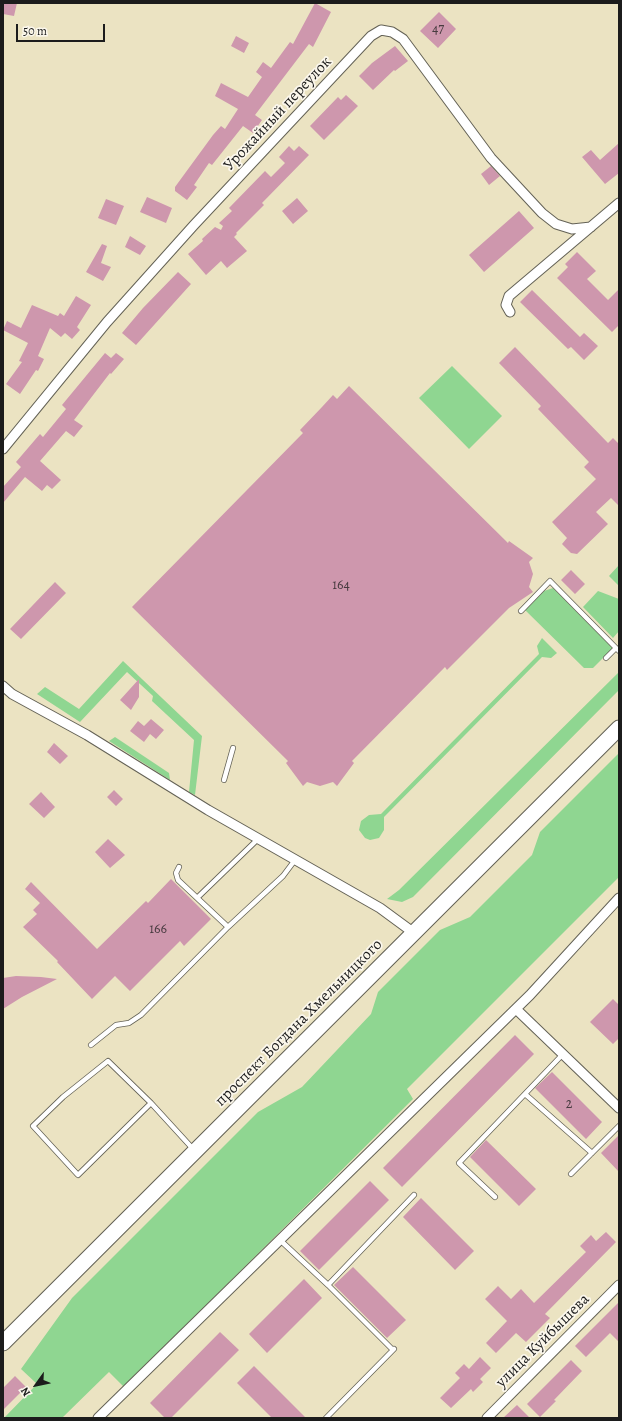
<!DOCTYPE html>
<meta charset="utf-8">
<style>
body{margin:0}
#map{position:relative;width:622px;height:1421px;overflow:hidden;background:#ebe3c2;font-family:Alegreya,serif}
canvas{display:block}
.frame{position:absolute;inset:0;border:4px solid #1c1c1c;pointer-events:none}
.north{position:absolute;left:16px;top:1365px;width:40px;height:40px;-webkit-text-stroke:3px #fbf7ec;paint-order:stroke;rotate:237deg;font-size:11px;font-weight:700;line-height:16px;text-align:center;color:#1c1c1c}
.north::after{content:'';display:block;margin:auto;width:14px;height:18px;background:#1c1c1c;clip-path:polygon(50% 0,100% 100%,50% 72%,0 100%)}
.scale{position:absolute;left:16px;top:24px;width:89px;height:18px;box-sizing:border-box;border:2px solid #1c1c1c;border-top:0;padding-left:5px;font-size:12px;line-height:14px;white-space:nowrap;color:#1c1c1c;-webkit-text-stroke:3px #fbf7ec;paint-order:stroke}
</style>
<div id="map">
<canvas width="622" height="1421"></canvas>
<div class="frame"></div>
<div class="north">N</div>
<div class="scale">50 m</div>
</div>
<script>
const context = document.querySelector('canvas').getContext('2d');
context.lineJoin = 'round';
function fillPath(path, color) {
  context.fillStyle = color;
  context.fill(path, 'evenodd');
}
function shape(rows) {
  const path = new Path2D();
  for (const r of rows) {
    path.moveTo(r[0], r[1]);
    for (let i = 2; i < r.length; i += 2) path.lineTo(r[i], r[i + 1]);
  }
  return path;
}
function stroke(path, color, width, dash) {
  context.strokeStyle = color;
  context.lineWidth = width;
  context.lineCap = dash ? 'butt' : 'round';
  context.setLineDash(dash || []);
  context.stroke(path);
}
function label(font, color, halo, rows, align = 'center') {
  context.font = font + ' Alegreya,serif';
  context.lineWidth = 3.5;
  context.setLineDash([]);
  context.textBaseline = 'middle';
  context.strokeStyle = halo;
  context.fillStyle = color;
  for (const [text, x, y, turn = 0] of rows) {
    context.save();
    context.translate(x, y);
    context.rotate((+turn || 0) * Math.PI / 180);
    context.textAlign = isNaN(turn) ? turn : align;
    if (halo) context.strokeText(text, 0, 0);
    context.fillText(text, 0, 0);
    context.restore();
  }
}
fillPath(shape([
 [452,366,502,416,469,449,419,398],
 [619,565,619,586,609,576],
 [553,588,613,648,593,668,584,668,525,610,544,591],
 [598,591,619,599,619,631,613,638,583,607],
 [542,638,557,653,551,658,542,657,384,817,384,830,379,838,370,840,365,838,359,830,361,821,369,815,381,814,539,654,537,646],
 [123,661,202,736,195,795,189,792,194,740,152,701,153,696,127,672,80,722,37,694,45,687,79,709],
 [619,672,619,690,413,897,402,902,387,899,399,890],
 [115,737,169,773,170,780,109,741],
 [619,753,619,877,407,1089,413,1099,124,1387,109,1372,62,1418,4,1418,37,1384,21,1369,72,1298,258,1112,302,1087,371,1014,378,992,440,930,470,917,532,855,540,832]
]), '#8fd691');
fillPath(shape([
 [3,3,17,3,14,16,3,14],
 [315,3,331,12,313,47,309,44,255,115,262,120,253,133,243,126,212,165,209,163,194,185,197,187,187,200,175,191,175,187,213,135,221,126,225,129,238,109,215,96,221,83,248,97,262,77,256,72,263,62,271,68,290,42,293,44],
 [439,12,456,29,438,48,420,31],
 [236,36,249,43,244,53,231,46],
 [395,46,408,61,395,71,394,70,373,90,359,76,372,63],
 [346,95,358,106,324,140,310,126,338,97,341,100],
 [619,143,619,173,605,184,582,157,591,150,600,160],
 [289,146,294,151,299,146,309,155,262,203,264,205,236,233,237,234,234,237,247,251,227,268,221,261,206,275,188,254,203,241,202,239,215,227,221,230,223,226,219,223,232,211,229,208,265,171,271,177,285,163,279,157],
 [491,166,500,176,489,185,481,174],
 [147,197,172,208,166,223,140,212],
 [297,198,308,211,293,224,282,211],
 [106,199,124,206,116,225,98,218],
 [519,211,534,228,484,272,469,255],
 [130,236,146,246,140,255,125,247],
 [102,244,107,246,101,263,111,267,103,281,86,272],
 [577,252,596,271,587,279,608,300,619,289,619,325,612,332,557,278,568,267,565,264],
 [178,272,191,284,136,345,122,333,143,308],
 [532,290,580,337,584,333,598,346,584,360,571,347,568,349,520,302],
 [76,296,91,305,77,327,80,330,72,339,65,333,61,337,50,328,38,356,44,359,38,371,36,370,20,394,6,384,22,362,19,361,28,343,3,330,7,321,21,328,32,305,58,316,60,313,64,316],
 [515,347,608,443,613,438,619,444,619,506,611,498,596,512,608,524,577,554,571,553,562,544,567,538,552,522,596,479,584,467,589,462,538,409,541,406,499,363],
 [105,353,111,358,116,353,124,359,111,374,110,373,74,420,83,426,74,437,66,431,40,461,61,480,52,489,47,485,42,491,25,477,3,503,3,487,21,467,16,462,40,434,43,437,66,409,62,405],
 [349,386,508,543,509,541,533,558,529,562,533,574,529,587,533,592,509,608,447,670,445,667,352,761,354,763,337,786,333,782,320,786,307,782,303,786,286,763,288,761,132,607,303,433,300,430,322,407,333,395,337,399],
 [571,570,585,584,575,594,561,580],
 [55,582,66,593,21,639,10,629],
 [139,679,139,697,131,710,120,700],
 [151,719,164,730,156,739,150,734,144,742,130,731,138,721,144,726],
 [54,743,68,756,60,764,47,752],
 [114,790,123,799,116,806,107,797],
 [41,792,55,807,44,818,29,804],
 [108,839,125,855,110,868,95,852],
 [171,879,211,919,184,946,180,941,130,991,115,976,92,999,57,962,58,961,23,927,37,914,33,910,40,903,25,889,31,882,97,949,146,901,148,903],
 [16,976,41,977,57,979,22,997,3,1009,3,978],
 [613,999,619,1005,619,1038,613,1044,590,1022],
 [515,1035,534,1054,402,1187,383,1168],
 [552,1072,602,1122,586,1139,535,1088],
 [619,1135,619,1172,601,1153],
 [486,1140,536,1189,519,1206,470,1157],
 [370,1181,389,1200,319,1270,300,1251],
 [421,1198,474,1251,455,1270,403,1217],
 [606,1232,616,1242,545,1314,550,1318,526,1342,516,1333,496,1353,486,1343,507,1321,485,1299,498,1286,511,1299,521,1289,534,1303,586,1252,580,1246,591,1235,596,1241],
 [353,1267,406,1320,387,1338,334,1285],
 [304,1279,322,1298,267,1353,249,1334],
 [619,1302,619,1342,610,1333,586,1357,575,1346],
 [220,1332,239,1350,171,1418,165,1418,150,1403],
 [480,1357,491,1368,480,1379,483,1382,473,1392,471,1389,451,1408,440,1398,460,1378,455,1373,464,1364,469,1369],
 [571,1360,582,1371,554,1400,556,1401,540,1417,527,1404],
 [254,1366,306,1418,272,1418,237,1383],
 [15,1376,26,1387,3,1410,3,1388],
 [517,1405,530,1418,503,1418]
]), '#ce97ad');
const lane = shape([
 [521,611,550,581,619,651],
 [606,658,616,648],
 [224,780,233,748],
 [179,867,176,873,178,880,228,927],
 [197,898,259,838],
 [91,1045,116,1025,129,1023,141,1015,228,927,283,876,295,860],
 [525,1094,592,1153],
 [151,1103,78,1175,33,1126,63,1097,108,1061,151,1103,194,1150],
 [571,1174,619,1126],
 [495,1197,459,1163,564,1053],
 [280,1240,328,1285],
 [393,1350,328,1285,414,1195],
 [326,1418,394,1349]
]);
const street = shape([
 [510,312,506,305,509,296,619,203],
 [3,449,107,322,194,225,371,36,381,30,392,32,403,39,491,158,542,213,556,224,572,229,591,227],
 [3,686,12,694,87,735,208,810,380,908,414,933],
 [516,1009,619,1108],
 [98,1418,530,995,619,898],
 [487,1418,619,1285]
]);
const primary = shape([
 [3,1343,619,728]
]);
stroke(lane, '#646256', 6);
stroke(street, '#646256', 11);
stroke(primary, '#646256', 17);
stroke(lane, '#fff', 4.5);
stroke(street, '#fff', 9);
stroke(primary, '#fff', 15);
label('14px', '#483b40', null, [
 ["47",438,30],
 ["164",341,586],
 ["166",158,930],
 ["2",569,1105]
]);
label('16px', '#1c1c1c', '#fbf7ec', [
 ["Урожайный переулок",278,114,-47],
 ["проспект Богдана Хмельницкого",299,1023,-45],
 ["улица Куйбышева",543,1341,-45]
]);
</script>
